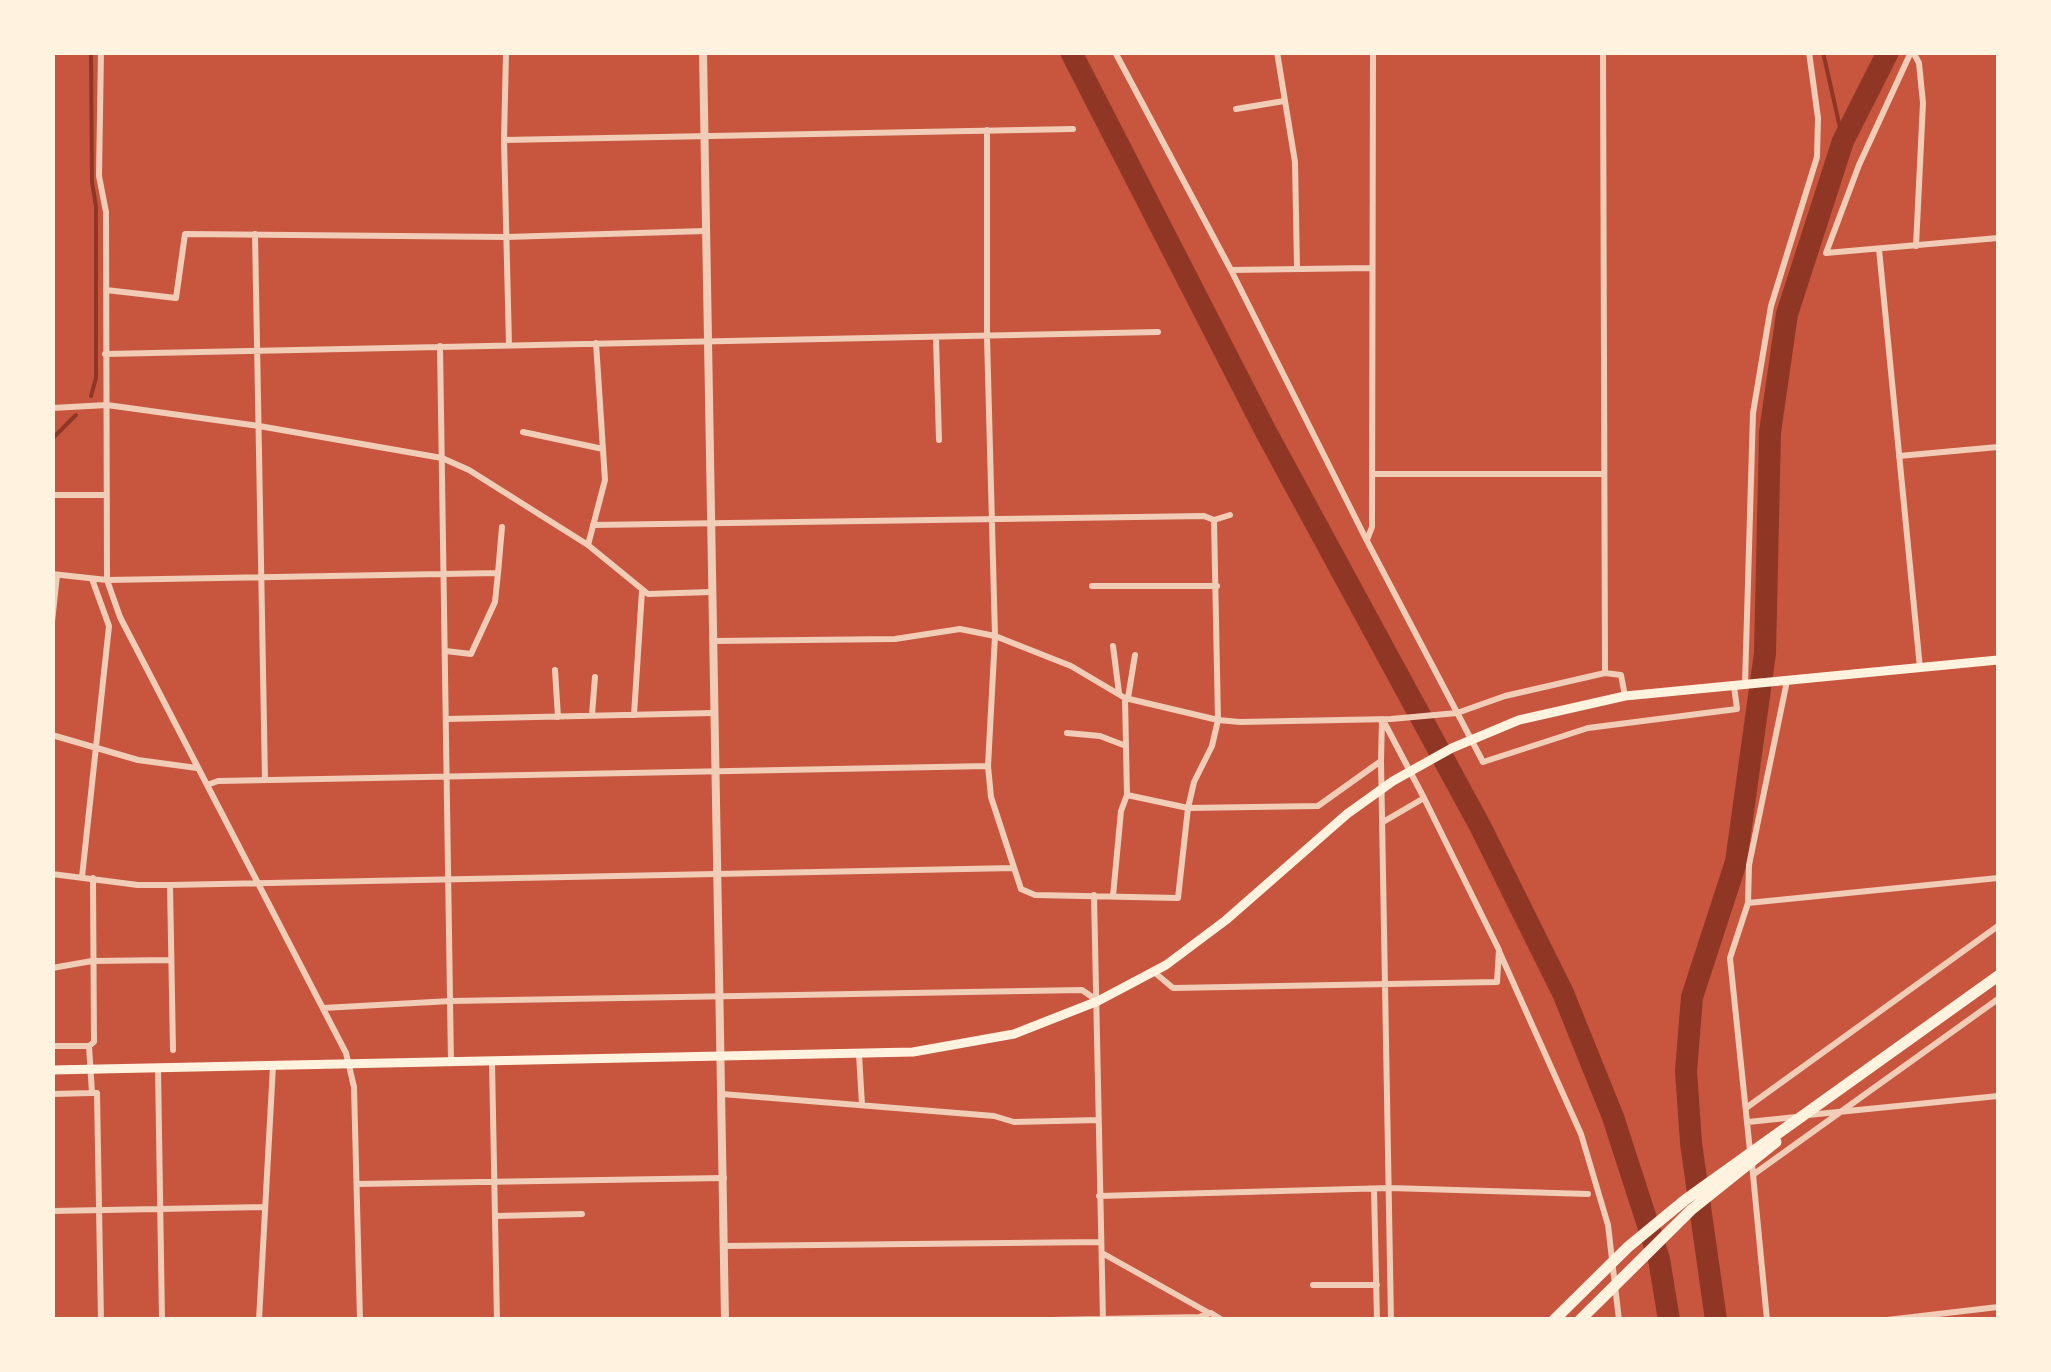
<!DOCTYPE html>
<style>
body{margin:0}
#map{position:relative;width:2051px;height:1372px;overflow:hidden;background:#c8553d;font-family:"Fira Sans",sans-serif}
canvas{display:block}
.frame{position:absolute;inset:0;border:55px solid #fff3e0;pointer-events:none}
</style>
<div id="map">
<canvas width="2051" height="1372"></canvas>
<div class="frame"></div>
</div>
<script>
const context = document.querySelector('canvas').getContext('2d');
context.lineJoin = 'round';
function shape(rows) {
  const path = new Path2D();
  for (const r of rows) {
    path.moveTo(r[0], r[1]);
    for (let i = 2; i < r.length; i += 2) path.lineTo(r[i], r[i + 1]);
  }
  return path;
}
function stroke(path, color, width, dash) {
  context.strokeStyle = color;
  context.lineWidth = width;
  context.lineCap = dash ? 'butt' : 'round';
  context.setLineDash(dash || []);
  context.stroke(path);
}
stroke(shape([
 [91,52,92,182,96,206,96,378,91,396],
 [1823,52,1843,141],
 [52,439,76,415]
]), '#8f3625', 4);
stroke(shape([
 [1071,52,1265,430,1480,826,1563,993,1613,1117,1659,1259,1669,1320],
 [1716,1320,1691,1143,1686,1071,1692,997,1736,862,1765,653,1770,432,1787,314,1843,141,1888,52]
]), '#8f3625', 22);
stroke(shape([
 [101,52,99,176,106,212,107,580,120,617,346,1053,354,1087,360,1320],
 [506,52,504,140,509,345],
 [1115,52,1231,270,1367,541,1483,762,1588,728,1737,709,1734,686],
 [1277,52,1295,162,1297,267],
 [1603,52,1605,673],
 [1911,52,1859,165,1826,253,1998,238],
 [1913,52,1919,63,1923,103,1916,246],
 [1236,109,1284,101],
 [987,130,987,337,995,636,988,766,991,797,1021,889,1035,895,1178,898,1188,808,1194,782,1212,746,1218,720,1214,520],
 [504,140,1073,129],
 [255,234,265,780],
 [1879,249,1920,668],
 [1231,270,1371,268],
 [106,290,176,298,185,234,506,237,705,231],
 [936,338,939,440],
 [440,346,451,1063],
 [105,354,1158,332],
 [52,408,107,405,259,426,442,458,469,470,588,545,648,594,711,592],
 [523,432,603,449],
 [1899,456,1998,447],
 [1372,474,1602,474],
 [52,495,105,495],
 [593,525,1204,516,1214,520,1230,515],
 [1367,540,1372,527,1373,52],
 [588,545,605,480,596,343],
 [52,574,107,580,498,573,502,527],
 [1092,586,1217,586],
 [52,622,57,575],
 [713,641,895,639,960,629,995,636,1071,666,1125,698,1218,720,1240,722,1391,719,1457,713,1505,696,1605,673,1621,675,1625,696],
 [1113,646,1119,693],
 [446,651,471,654,495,602,498,573],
 [555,670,558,717],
 [1745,684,1753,413,1771,306,1817,157,1818,118,1809,52],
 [1125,698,1127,795],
 [1128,698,1135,655],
 [592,715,595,677],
 [634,715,642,591],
 [447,719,713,713],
 [1067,733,1100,736,1126,746],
 [52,735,138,760,197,768],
 [1381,761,1391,1320],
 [207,785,218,781,988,766],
 [1383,822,1424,798,1383,720],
 [52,874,138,885,170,885,1014,868],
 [82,877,109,626,92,579],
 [170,885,173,1050],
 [1094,895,1103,1320],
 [1113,896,1121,811,1127,795,1188,808,1318,806,1381,761,1382,719],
 [1748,903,1998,878],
 [1499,951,1581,1134,1608,1225,1619,1320],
 [52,968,92,961,171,960],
 [1154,972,1173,988,1497,982,1499,950,1424,798],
 [323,1008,451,1001,1082,990,1098,1001],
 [52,1046,89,1046,92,1093,97,1093,101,1320],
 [89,1046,94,1042,93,878],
 [859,1054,862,1105],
 [492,1062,497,1320],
 [158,1068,162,1320],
 [52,1094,92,1093],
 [722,1094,994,1116,1014,1122,1098,1120],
 [1746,1108,1998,926],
 [1808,1115,1998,1096],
 [1748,1122,1796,1117],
 [1750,1151,1730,958,1748,903,1749,865,1787,681],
 [1752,1164,1767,1320],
 [1754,1174,1998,999],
 [357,1184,724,1178],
 [1374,1189,1377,1320],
 [1099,1196,1390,1188,1588,1194],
 [52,1211,265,1207],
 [496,1216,582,1214],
 [724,1246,1101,1242],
 [1102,1253,1209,1313],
 [1313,1285,1377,1285],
 [259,1320,273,1066],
 [1051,1320,1199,1317,1211,1313,1222,1320],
 [1887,1320,1998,1307]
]), '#f1ccb7', 6);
stroke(shape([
 [703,52,725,1320]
]), '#f1ccb7', 8);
stroke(shape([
 [52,1070,913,1052,1014,1034,1098,1001,1166,965,1226,920,1347,814,1393,781,1452,748,1519,720,1625,696,1998,660]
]), '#fff3e0', 9);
stroke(shape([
 [1554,1320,1628,1247,1685,1200,1998,976],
 [1580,1320,1691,1210,1776,1142]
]), '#fff3e0', 11);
</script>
